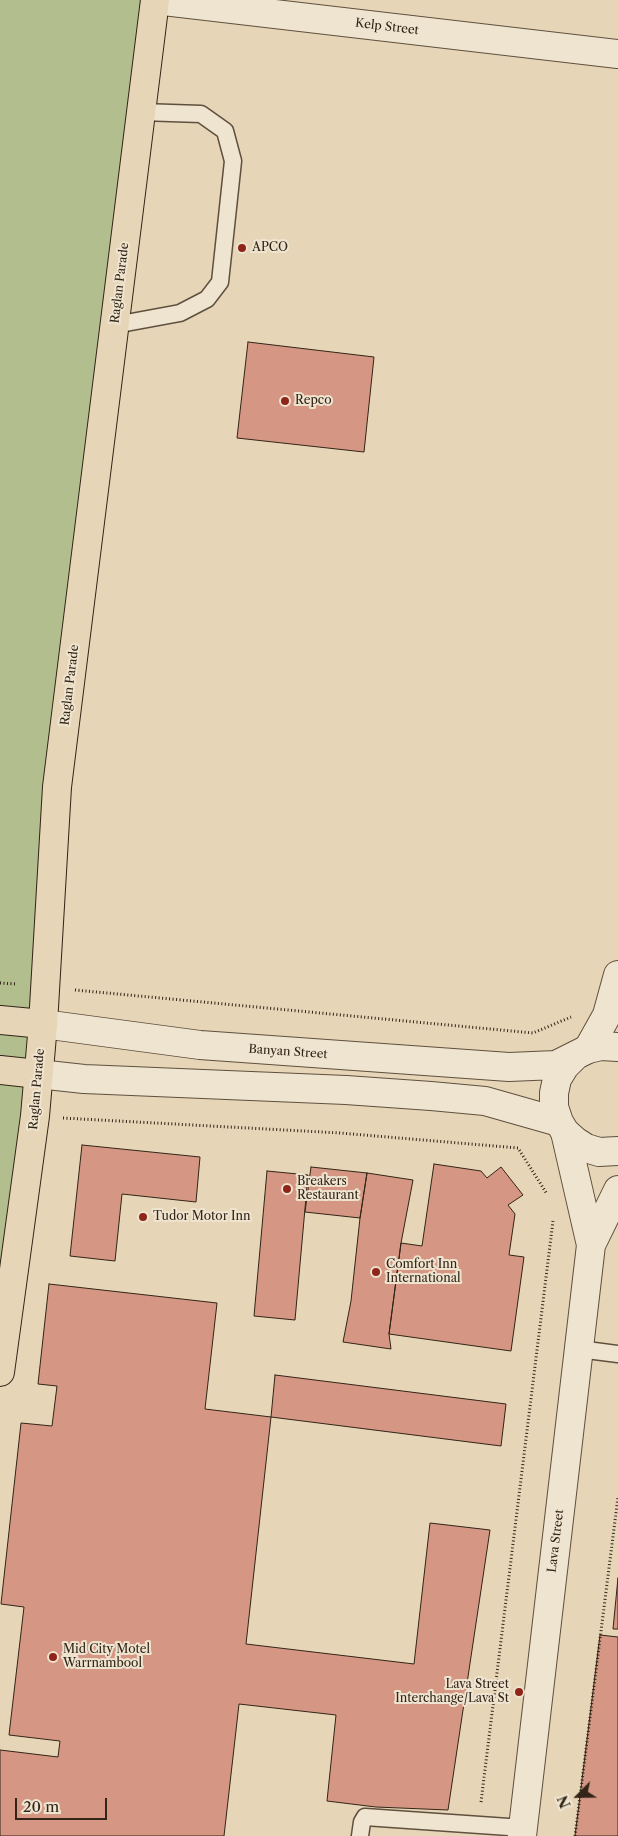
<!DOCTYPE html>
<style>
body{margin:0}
#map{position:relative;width:618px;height:1836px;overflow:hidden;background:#e6d5b7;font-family:"Libre Caslon Text",serif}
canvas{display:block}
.north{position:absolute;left:553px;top:1771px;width:50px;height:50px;-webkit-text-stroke:4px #efe4d0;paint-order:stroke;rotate:247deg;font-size:14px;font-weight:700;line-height:20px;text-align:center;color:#322416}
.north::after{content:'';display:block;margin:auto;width:18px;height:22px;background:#322416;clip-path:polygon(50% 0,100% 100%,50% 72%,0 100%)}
.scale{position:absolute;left:15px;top:1798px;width:92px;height:22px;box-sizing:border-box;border:2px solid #322416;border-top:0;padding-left:6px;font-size:15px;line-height:18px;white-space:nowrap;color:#322416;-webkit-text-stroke:4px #efe4d0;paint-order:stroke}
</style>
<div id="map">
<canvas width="618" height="1836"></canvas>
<div class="north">N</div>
<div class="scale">20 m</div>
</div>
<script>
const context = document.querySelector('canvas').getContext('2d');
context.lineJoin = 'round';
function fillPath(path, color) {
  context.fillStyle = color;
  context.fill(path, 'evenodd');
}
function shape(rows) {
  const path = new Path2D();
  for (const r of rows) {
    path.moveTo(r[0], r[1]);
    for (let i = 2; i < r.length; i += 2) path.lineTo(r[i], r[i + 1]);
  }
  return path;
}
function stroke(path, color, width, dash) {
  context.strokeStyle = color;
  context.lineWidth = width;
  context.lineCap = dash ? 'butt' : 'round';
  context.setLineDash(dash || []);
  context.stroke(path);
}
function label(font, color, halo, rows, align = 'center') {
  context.font = font + ' "Libre Caslon Text",serif';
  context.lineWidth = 4;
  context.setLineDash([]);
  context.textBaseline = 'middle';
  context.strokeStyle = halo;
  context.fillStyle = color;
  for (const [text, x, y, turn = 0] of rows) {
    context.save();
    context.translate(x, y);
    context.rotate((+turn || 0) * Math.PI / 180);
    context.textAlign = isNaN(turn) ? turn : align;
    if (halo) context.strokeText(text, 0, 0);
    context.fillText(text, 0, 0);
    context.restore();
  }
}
fillPath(shape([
 [0,0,155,0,0,1372]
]), '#b3be8f');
const building = shape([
 [248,342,374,357,364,452,237,438,248,342],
 [82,1145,200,1157,196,1202,122,1194,115,1261,70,1256,82,1145],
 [434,1164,481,1171,487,1178,501,1167,523,1195,508,1205,515,1214,509,1255,524,1257,511,1351,389,1334,401,1243,422,1246,434,1164],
 [311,1167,367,1173,360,1218,305,1212,311,1167],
 [267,1171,308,1175,295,1320,254,1316,267,1171],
 [367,1173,413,1180,401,1243,389,1334,391,1349,343,1342,351,1301,360,1218,367,1173],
 [49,1284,217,1303,205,1409,271,1417,246,1644,414,1664,430,1523,490,1530,448,1810,376,1807,327,1801,336,1715,239,1704,224,1836,0,1836,0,1750,58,1757,60,1741,9,1735,24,1607,1,1604,21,1423,52,1426,57,1386,38,1384,49,1284],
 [275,1375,506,1404,501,1446,271,1417,275,1375],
 [618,1578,618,1629,613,1629,618,1578],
 [600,1635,618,1637,618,1836,575,1836,600,1635]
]);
fillPath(building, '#d59784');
stroke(building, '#322416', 1);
const service = shape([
 [115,325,180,313,207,299,220,282,233,161,225,131,201,114,141,112],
 [579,1349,618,1354],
 [360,1836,362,1822,365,1817,523,1828]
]);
const minor = shape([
 [155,0,618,54],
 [588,1049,607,1015,618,975],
 [591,1245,618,1190],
 [522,1836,591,1245,565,1132]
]);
const tertiary = shape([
 [43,1024,200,1045,509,1067,556,1065,576,1055],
 [618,1047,601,1046,588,1049,576,1055,565,1066,557,1079,554,1093,554,1107,559,1122,565,1132,575,1141,586,1148,599,1152,618,1151],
 [38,1074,84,1079,346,1090,431,1096,485,1101,559,1122]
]);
const primary = shape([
 [0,1020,43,1024],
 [0,1070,38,1074]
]);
const trunk = shape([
 [0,1372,35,1116,43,1024,57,787,155,0]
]);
stroke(service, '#5f503e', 19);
stroke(minor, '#5f503e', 30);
stroke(tertiary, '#5f503e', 30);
stroke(primary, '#322416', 30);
stroke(trunk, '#322416', 30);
stroke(shape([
 [0,983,17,984],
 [75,990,533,1033,571,1017],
 [63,1118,340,1133,518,1148,547,1194],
 [481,1802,553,1221],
 [575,1836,618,1497]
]), '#322416', 3, [1, 2.5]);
stroke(service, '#efe4d0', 16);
stroke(minor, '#efe4d0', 28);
stroke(tertiary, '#efe4d0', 28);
stroke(primary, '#e6d5b7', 28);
stroke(trunk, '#e6d5b7', 28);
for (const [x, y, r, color] of [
 [242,248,5,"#8f2418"],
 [285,401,5,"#8f2418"],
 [287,1189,5,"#8f2418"],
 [143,1217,5,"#8f2418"],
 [376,1272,5,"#8f2418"],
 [53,1657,5,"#8f2418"],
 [519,1692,5,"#8f2418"]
]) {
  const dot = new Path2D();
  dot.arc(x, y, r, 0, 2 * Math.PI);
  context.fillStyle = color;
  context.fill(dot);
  stroke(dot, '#efe4d0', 2);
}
label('12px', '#322416', '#efe4d0', [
 ["Kelp Street",387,27,7],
 ["Raglan Parade",120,283,-83],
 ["Raglan Parade",70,685,-83],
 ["Banyan Street",288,1052,4],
 ["Raglan Parade",37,1089,-85],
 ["Lava Street",556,1541,-83]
]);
label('12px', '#322416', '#efe4d0', [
 ["APCO",252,248],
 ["Repco",295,401],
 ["Breakers",297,1182],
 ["Restaurant",297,1196],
 ["Tudor Motor Inn",153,1217],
 ["Comfort Inn",386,1265],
 ["International",386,1279],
 ["Mid City Motel",63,1650],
 ["Warrnambool",63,1664],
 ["Lava Street",509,1685,"right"],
 ["Interchange/Lava St",509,1699,"right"]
], 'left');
</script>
